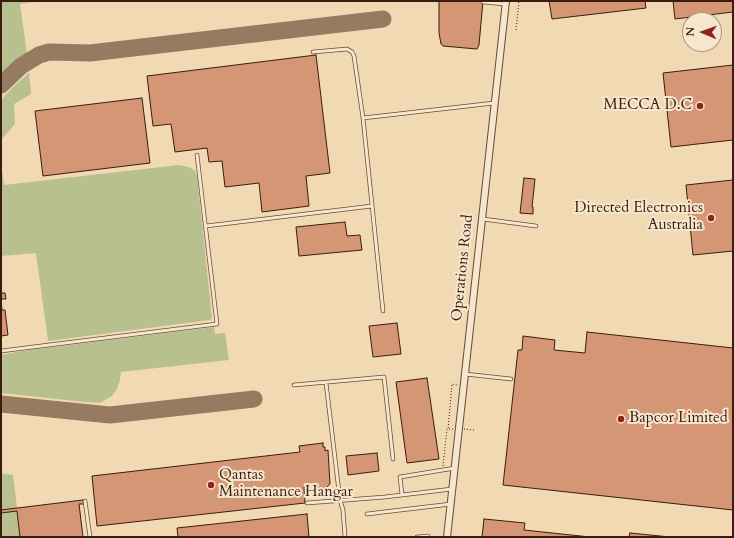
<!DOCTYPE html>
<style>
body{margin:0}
#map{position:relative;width:734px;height:538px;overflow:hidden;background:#f1d9b4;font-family:Cardo,serif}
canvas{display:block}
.frame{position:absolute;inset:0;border:2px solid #3a1d0d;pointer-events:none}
.north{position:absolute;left:682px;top:12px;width:40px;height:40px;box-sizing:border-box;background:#f6e6ce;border:1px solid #ab9681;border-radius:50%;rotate:272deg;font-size:11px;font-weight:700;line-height:16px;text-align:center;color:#3a1d0d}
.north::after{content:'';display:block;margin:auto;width:14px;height:18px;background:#8f2418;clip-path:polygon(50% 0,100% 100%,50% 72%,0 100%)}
</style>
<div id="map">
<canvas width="734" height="538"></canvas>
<div class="frame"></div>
<div class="north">N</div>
</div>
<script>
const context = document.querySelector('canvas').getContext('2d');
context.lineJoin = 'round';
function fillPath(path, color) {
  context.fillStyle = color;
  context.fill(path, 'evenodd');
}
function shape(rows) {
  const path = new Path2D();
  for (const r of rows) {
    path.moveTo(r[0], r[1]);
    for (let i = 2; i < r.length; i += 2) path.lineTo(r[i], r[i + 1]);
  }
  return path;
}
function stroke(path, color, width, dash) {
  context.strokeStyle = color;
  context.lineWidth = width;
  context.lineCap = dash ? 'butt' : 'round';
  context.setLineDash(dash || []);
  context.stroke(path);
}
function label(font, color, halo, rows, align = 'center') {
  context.font = font + ' Cardo,serif';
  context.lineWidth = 4;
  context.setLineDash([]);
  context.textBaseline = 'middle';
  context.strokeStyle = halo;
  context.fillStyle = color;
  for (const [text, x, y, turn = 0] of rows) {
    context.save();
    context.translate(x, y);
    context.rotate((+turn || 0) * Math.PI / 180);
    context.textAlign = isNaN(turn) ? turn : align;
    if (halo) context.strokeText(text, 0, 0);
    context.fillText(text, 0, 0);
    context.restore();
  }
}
fillPath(shape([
 [1,1,42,1,20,4,27,54,1,74],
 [29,73,31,94,14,104,15,124,1,140,1,100,14,86],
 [1,162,4,185,179,165,189,167,195,171,197,176,212,318,210,320,48,341,36,253,1,256],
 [214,327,215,334,225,333,229,360,121,372,120,380,117,389,112,396,100,403,84,402,1,393,1,355,22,351],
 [1,473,13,475,17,508,1,510],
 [17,511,20,537,1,537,1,513]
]), '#b8c08f');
stroke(shape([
 [1,85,21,66,39,55,49,52,90,53,383,19],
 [1,404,110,415,254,399]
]), '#967b60', 17);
const building = shape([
 [439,1,483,1,479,45,477,49,443,46,441,44,439,33,439,1],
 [549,1,645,1,646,8,552,19,549,1],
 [673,1,733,1,733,12,675,19,673,1],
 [316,55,330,173,306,176,309,206,262,212,259,183,225,187,222,161,209,162,207,148,175,152,171,124,153,126,147,76,316,55],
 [733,65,733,140,671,147,663,73,733,65],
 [142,98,150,163,43,176,35,111,142,98],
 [524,178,535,179,532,207,533,207,533,214,520,213,524,178],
 [733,180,733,251,693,255,686,185,733,180],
 [345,222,347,236,360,235,362,250,299,256,296,227,345,222],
 [1,293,5,293,6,299,1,299,2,310,5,310,8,335,1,336,1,293],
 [397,323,401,354,373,357,369,326,397,323],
 [587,332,733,348,733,510,503,485,518,350,522,350,523,336,555,340,554,350,585,353,587,332],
 [427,378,439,459,407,463,396,382,427,378],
 [323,443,323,447,325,447,325,451,328,450,330,484,324,490,317,491,317,485,304,487,305,503,97,526,92,476,300,452,299,446,323,443],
 [377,453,379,471,348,475,346,456,377,453],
 [83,500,84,504,79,504,83,537,20,537,17,511,1,513,1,510,83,500],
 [307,514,309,537,178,537,177,528,307,514],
 [484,519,525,523,524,530,590,537,482,537,484,519],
 [630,533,670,537,629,537,630,533]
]);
fillPath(building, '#d59676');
stroke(building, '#3a1d0d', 1);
const lane = shape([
 [483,2,505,4],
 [313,52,347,49,352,52,354,56,363,118,383,311],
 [363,118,494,103],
 [483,219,536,226],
 [206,226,372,206],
 [1,351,217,324,197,155],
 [465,374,511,379],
 [326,383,340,500,343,510,345,537],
 [294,385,384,377,393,459],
 [402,495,400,477,455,468],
 [85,501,90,537],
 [307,503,385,497,452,489],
 [367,514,451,504],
 [417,537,428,536]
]);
const street = shape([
 [447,537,506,1]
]);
stroke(lane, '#684c37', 4.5);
stroke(street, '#684c37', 8);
stroke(shape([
 [516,30,519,1],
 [453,429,448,429,452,384,457,385],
 [464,429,474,430],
 [443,466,447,429]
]), '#3a1d0d', 1, [1, 2]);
stroke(lane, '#f6e6ce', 3);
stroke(street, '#f6e6ce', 6);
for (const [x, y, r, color] of [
 [700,106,4,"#8f2418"],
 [711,218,4,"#8f2418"],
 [621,419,4,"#8f2418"],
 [211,485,4,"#8f2418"]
]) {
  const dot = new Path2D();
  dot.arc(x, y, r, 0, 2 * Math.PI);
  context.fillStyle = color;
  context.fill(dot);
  stroke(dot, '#f6e6ce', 1.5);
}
label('15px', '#3a1d0d', '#f6e6ce', [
 ["MECCA D.C",692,106],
 ["Directed Electronics",703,209],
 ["Australia",703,226],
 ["Bapcor Limited",629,419,"left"],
 ["Qantas",219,476,"left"],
 ["Maintenance Hangar",219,493,"left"]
], 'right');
label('15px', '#3a1d0d', '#f6e6ce', [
 ["Operations Road",463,268,-84]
]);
</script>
